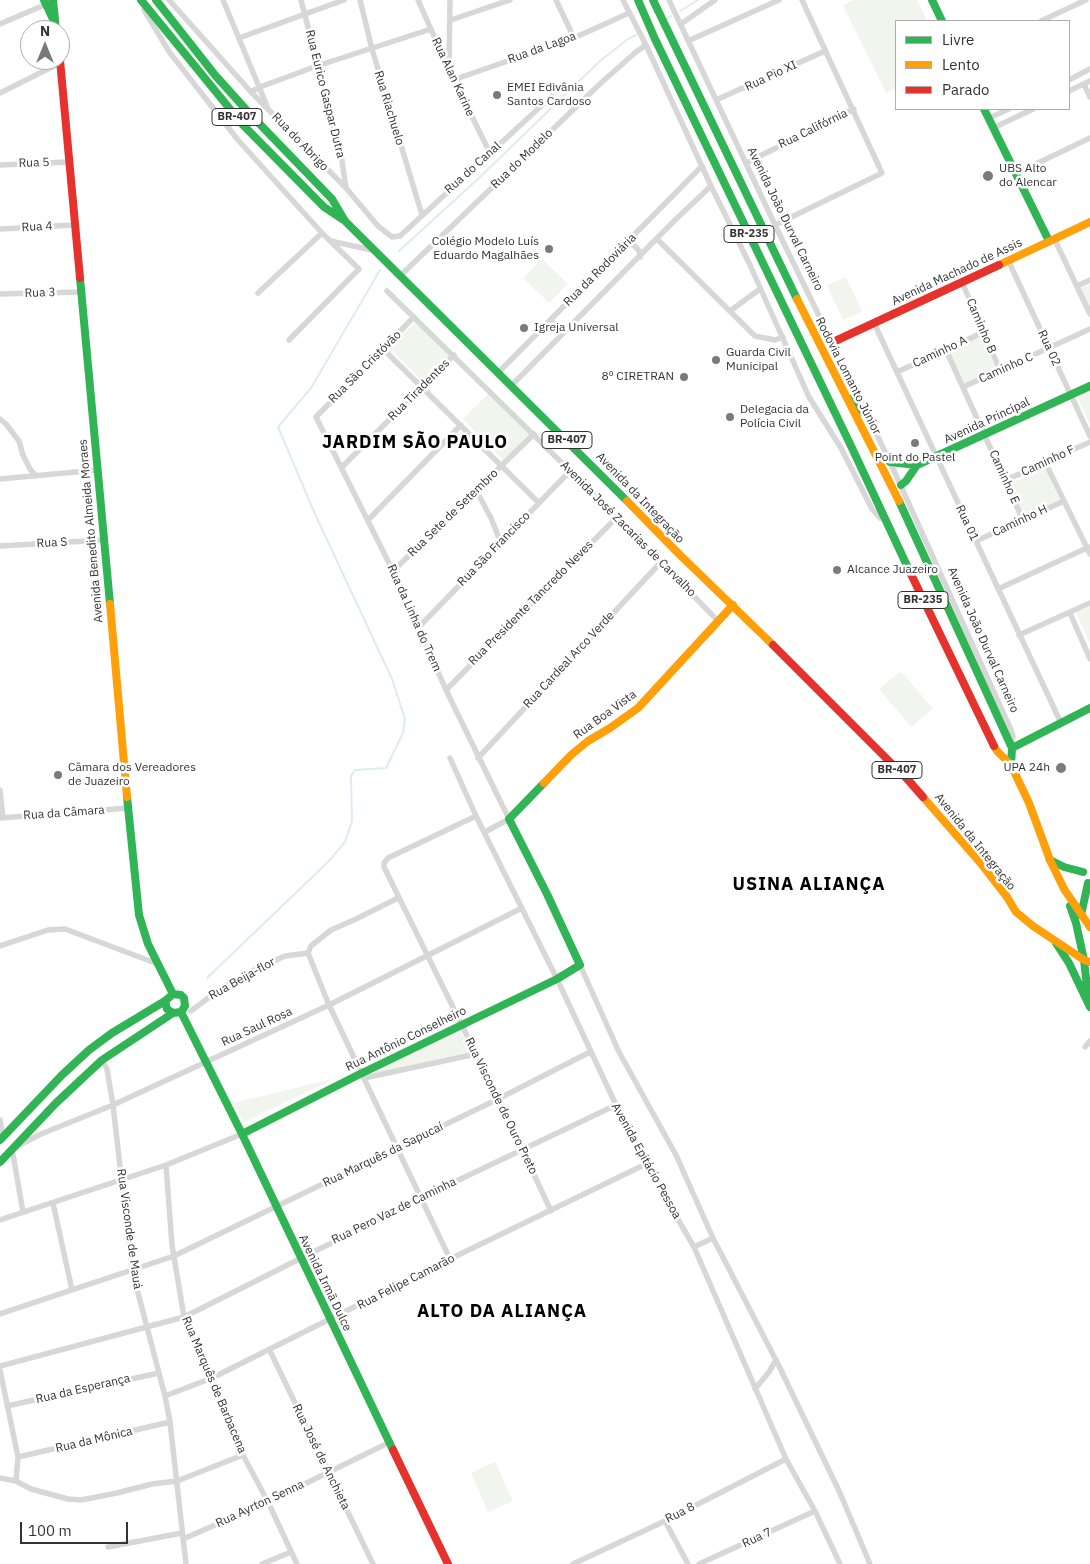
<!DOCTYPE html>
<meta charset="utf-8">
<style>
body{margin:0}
#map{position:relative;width:1090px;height:1564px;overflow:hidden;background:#fff;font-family:"IBM Plex Sans",sans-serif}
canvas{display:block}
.legend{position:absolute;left:895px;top:20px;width:175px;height:90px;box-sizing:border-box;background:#fff;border:1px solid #adadad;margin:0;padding:6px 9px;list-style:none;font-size:15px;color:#333}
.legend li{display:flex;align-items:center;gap:10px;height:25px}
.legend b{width:25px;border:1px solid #adadad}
.north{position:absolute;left:20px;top:20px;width:50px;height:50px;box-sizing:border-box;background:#fff;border:1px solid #adadad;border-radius:50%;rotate:0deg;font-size:14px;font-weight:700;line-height:20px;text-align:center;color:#333}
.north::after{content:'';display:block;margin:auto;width:18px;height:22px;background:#7a7a7a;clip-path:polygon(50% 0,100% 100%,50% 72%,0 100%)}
.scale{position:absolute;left:20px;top:1522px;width:108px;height:22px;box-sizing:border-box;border:2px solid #333;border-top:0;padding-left:6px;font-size:15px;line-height:18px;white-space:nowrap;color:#333;-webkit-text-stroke:4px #fff;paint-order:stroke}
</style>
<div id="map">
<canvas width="1090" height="1564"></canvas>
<ul class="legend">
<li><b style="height:6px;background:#30b455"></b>Livre</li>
<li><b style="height:6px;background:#ff9f0a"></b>Lento</li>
<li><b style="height:6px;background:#e5322d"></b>Parado</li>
</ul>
<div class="north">N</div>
<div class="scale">100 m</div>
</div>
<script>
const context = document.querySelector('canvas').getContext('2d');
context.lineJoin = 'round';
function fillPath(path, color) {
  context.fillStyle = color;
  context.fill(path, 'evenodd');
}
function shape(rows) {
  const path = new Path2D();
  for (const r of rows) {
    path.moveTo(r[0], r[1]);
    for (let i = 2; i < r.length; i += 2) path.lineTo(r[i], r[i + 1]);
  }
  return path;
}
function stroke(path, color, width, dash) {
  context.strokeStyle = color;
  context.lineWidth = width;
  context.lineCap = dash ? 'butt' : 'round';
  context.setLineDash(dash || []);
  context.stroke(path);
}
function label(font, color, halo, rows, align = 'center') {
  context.font = font + ' "IBM Plex Sans",sans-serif';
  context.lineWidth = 5;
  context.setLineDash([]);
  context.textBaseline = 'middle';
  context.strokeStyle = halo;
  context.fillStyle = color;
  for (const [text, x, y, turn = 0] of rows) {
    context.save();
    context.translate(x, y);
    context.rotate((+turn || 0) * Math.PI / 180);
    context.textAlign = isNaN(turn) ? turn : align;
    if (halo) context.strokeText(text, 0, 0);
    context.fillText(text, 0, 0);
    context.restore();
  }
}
fillPath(shape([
 [854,0,917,0,927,21,896,21,896,88,886,93,843,5],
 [542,259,568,284,549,303,523,278],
 [846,277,862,311,843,320,827,285],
 [1090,284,1090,312,1079,289],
 [416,322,449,356,423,382,389,348],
 [981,336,997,370,965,385,949,351],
 [1090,390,1090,424,1077,397],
 [488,394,530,435,504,461,463,419],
 [1045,468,1060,501,1025,517,1010,484],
 [1090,607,1090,643,1076,613],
 [901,671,933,709,911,727,879,689],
 [460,1030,472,1053,367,1076],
 [336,1078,244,1122,233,1103],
 [495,1462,513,1501,488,1512,471,1473]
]), '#f1f5ed');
stroke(shape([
 [680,11,698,0],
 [666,19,671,16],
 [399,251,480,177,600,61,628,39,636,35],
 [207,978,329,861,345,842,352,821,351,776,355,770,386,768,403,733,405,719,392,679,315,514,278,427,311,388,380,270]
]), '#ddebf3', 2);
stroke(shape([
 [169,0,251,92,346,188,378,226,392,237,400,236,552,96],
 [223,0,267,106],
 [301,0,341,154,346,188],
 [360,0,372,49,422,215],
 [418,0,449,70,490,153],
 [556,0,574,38],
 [623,0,646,45,711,186,750,265,809,397,841,448,872,509,880,518],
 [669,0,775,225,890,462,1011,730,1013,736,1012,744],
 [144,10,170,53,238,140,322,233,359,269,289,340],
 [451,20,510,0],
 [1041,21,1086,0],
 [0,24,49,3],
 [681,24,715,0],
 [239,38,344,0],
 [688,41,779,0],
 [449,68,450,0],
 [453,80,574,38,629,13],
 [1069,80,1090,69],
 [1084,84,1090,97],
 [1069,91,1090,81],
 [251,92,260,87,317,66,431,29],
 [0,93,60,63],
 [716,100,825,51],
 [989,118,1009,109],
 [993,128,1033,109],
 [746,163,854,109],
 [0,165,68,162],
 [1015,174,1090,138],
 [775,225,882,173,802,0],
 [0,229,74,225],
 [1054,238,1090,314],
 [657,239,755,336,775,340,783,337],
 [330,241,372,250],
 [626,243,635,246,639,251,640,257],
 [1008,260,1090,436],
 [401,275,602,82,636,52,646,45],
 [962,282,1000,370],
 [1077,286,1090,280],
 [387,291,617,517,718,621],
 [258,293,322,233],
 [0,294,80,292],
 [730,311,760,289],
 [414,317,316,417,393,571,446,690,509,819,485,832],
 [552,318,551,323,555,330,559,332,567,330],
 [874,323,1061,723],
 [383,349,539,503],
 [946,350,1023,520],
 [897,372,984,332],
 [498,373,702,166],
 [511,386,674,221,711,186],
 [963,387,1090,329],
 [0,419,6,424,19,441,23,455,30,469,36,476],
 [1045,462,1090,554],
 [342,467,454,355],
 [0,479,97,470],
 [1006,480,1090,442],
 [476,490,491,518,501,543],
 [368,520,461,425],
 [976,541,1064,501],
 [0,546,104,540],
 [393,571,534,434],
 [998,589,1089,547],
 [1070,613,1090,659],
 [418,628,570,471],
 [1019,635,1090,603],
 [446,690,617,517],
 [450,758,476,816,557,979,616,1105,646,1164,694,1247,786,1459,815,1511,840,1564],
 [478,758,661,562],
 [0,790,3,818],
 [476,816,388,858,384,863,384,867,476,1054,496,1100,522,1149,551,1211],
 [0,818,128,808],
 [0,946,48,930,65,929,158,964],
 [308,953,329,1005,450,1259],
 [580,965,619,1052,676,1155,713,1238,779,1366,840,1493,870,1564],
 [191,1011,216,992,256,969,285,956,308,953,311,946,331,930,356,919,398,898],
 [1085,1047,1090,1041],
 [102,1060,107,1069,113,1105,132,1270,165,1396,170,1422,186,1564],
 [364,1078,476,1054],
 [0,1120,3,1136],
 [166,1165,172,1245,184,1317,194,1343,212,1378,243,1455,268,1502,297,1564],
 [53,1203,72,1290],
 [23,1212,12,1149,41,1134,113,1105,329,1005,522,908],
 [0,1220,166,1165,242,1134],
 [694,1247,713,1238],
 [0,1314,174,1256,496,1100,590,1052],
 [269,1349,373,1564],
 [0,1366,184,1317,421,1198,616,1105],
 [0,1370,18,1457,16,1481],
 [755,1389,769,1372,776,1360],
 [165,1396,212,1378,450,1259,646,1164],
 [7,1406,159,1373],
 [18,1457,170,1422],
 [0,1478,16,1481,31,1489,68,1499,81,1500,117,1493,152,1484,177,1481,243,1455],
 [665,1521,688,1564],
 [183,1539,268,1502,390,1442],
 [108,1547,182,1533],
 [262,1564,291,1552],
 [573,1564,665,1521,786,1459],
 [699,1564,815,1511]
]), '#d7d7d7', 5.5);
stroke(shape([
 [44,0,53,19],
 [53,0,56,30],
 [141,0,243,125,324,207,342,219],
 [156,0,215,75,250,114,332,199,345,221,627,501],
 [638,0,655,39,852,448,909,570],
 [653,0,797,299],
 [932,0,942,21],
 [984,109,1049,241],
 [80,278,110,604],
 [850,399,867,416],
 [890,462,917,465,1090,386],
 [901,485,906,481,917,465],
 [899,501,1012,748,1011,765],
 [1012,748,1090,708],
 [127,797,139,915,148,944,173,994],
 [1050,860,1064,867,1083,872],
 [1070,906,1076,923,1084,960,1087,987,1090,994],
 [1081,915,1088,883],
 [1056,943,1069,963,1090,1007],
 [181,1012,242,1134,393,1450],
 [242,1134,356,1076,557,979,580,965,547,894,509,819,544,783],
 [0,1140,62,1075,89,1050,112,1033,165,1001,173,994,181,995,184,998,185,1006,181,1012,173,1013,167,1009,165,1001],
 [0,1162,56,1103,102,1060,173,1013]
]), '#30b455', 8);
stroke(shape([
 [999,265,1090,222],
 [797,299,899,501],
 [627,501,679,554,773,645],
 [110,604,127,797],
 [994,746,997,751,1011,765,1029,803,1050,860,1064,889,1090,927],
 [544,783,571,755,588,741,610,728,638,708,733,605],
 [923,797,983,866,1007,897,1016,912,1033,926,1084,960,1090,962]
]), '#ff9f0a', 8);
stroke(shape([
 [60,60,80,278],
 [833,342,999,265],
 [909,570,994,746],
 [773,645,909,781,923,797],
 [393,1450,448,1564]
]), '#e5322d', 8);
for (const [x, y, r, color] of [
 [497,95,5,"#7a7a7a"],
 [988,176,6,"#7a7a7a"],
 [549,249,5,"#7a7a7a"],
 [524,328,5,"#7a7a7a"],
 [716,360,5,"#7a7a7a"],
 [684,377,5,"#7a7a7a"],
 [730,417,5,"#7a7a7a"],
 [915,443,5,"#7a7a7a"],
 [837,570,5,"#7a7a7a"],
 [1061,768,6,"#7a7a7a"],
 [58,775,5,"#7a7a7a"]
]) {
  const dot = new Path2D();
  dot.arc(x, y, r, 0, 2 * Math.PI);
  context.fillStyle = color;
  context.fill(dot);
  stroke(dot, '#fff', 2);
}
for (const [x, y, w] of [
 [237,117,50],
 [749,234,50],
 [567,440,50],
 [923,600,50],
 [897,770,50]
]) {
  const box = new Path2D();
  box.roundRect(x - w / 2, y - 8.5, w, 17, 4);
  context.fillStyle = '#fff';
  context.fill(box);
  stroke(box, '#333', 1);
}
label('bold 11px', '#333', null, [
 ["BR-407",237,117],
 ["BR-235",749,234],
 ["BR-407",567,440],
 ["BR-235",923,600],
 ["BR-407",897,770]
]);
label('12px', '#333', '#fff', [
 ["Rua da Lagoa",542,48,-20],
 ["Rua Pio XI",771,76,-25],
 ["Rua Alan Karine",453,77,65],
 ["Rua Eurico Gaspar Dutra",325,94,76],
 ["Rua Riachuelo",389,108,73],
 ["Rua Califórnia",813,129,-26],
 ["Rua do Abrigo",300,142,46],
 ["Rua do Modelo",522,159,-44],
 ["Rua 5",34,163,-2],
 ["Rua do Canal",473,168,-42],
 ["Avenida João Durval Carneiro",785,219,64],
 ["Rua 4",37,227,-3],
 ["Rua da Rodoviária",600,270,-45],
 ["Avenida Machado de Assis",957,272,-25],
 ["Rua 3",40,293,-2],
 ["Caminho B",981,326,67],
 ["Rua 02",1049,348,65],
 ["Caminho A",940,352,-25],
 ["Rua São Cristóvão",365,367,-45],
 ["Caminho C",1006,368,-24],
 ["Rodovia Lomanto Júnior",848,376,63],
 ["Rua Tiradentes",419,390,-45],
 ["Avenida Principal",987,421,-25],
 ["Caminho F",1048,461,-25],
 ["Caminho E",1004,477,66],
 ["Avenida da Integração",640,498,46],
 ["Rua Sete de Setembro",453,513,-44],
 ["Caminho H",1020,521,-25],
 ["Rua 01",967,523,65],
 ["Avenida José Zacarias de Carvalho",628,529,45],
 ["Avenida Benedito Almeida Moraes",91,531,-95],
 ["Rua S",52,543,-3],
 ["Rua São Francisco",494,549,-46],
 ["Rua Presidente Tancredo Neves",531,603,-45],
 ["Rua da Linha do Trem",414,618,66],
 ["Avenida João Durval Carneiro",983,640,66],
 ["Rua Cardeal Arco Verde",569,660,-47],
 ["Rua Boa Vista",605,715,-36],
 ["Rua da Câmara",64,813,-4],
 ["Avenida da Integração",975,842,51],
 ["Rua Beija-flor",242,979,-29],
 ["Rua Saul Rosa",257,1027,-25],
 ["Rua Antônio Conselheiro",406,1039,-26],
 ["Rua Visconde de Ouro Preto",501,1106,64],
 ["Rua Marquês da Sapucaí",383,1155,-26],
 ["Avenida Epitácio Pessoa",646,1161,61],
 ["Rua Pero Vaz de Caminha",394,1211,-26],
 ["Rua Visconde de Mauá",129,1229,82],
 ["Rua Felipe Camarão",406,1282,-27],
 ["Avenida Irmã Dulce",325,1283,64],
 ["Rua Marquês de Barbacena",214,1385,67],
 ["Rua da Esperança",83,1389,-13],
 ["Rua da Mônica",94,1440,-13],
 ["Rua José de Anchieta",321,1457,64],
 ["Rua Ayrton Senna",260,1504,-25],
 ["Rua 8",680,1513,-27],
 ["Rua 7",757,1538,-25]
]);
label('12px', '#333', '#fff', [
 ["EMEI Edivânia",507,88],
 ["Santos Cardoso",507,102],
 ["UBS Alto",999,169],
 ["do Alencar",999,183],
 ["Colégio Modelo Luís",539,242,"right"],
 ["Eduardo Magalhães",539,256,"right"],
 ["Igreja Universal",534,328],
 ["Guarda Civil",726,353],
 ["Municipal",726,367],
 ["8º CIRETRAN",674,377,"right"],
 ["Delegacia da",740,410],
 ["Polícia Civil",740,424],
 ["Point do Pastel",915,458,"center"],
 ["Alcance Juazeiro",847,570],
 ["Câmara dos Vereadores",68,768],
 ["de Juazeiro",68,782],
 ["UPA 24h",1050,768,"right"]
], 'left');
context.letterSpacing = '1px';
label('bold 18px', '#000', '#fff', [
 ["JARDIM SÃO PAULO",415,443],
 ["USINA ALIANÇA",809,885],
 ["ALTO DA ALIANÇA",502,1312]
]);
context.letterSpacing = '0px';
</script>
